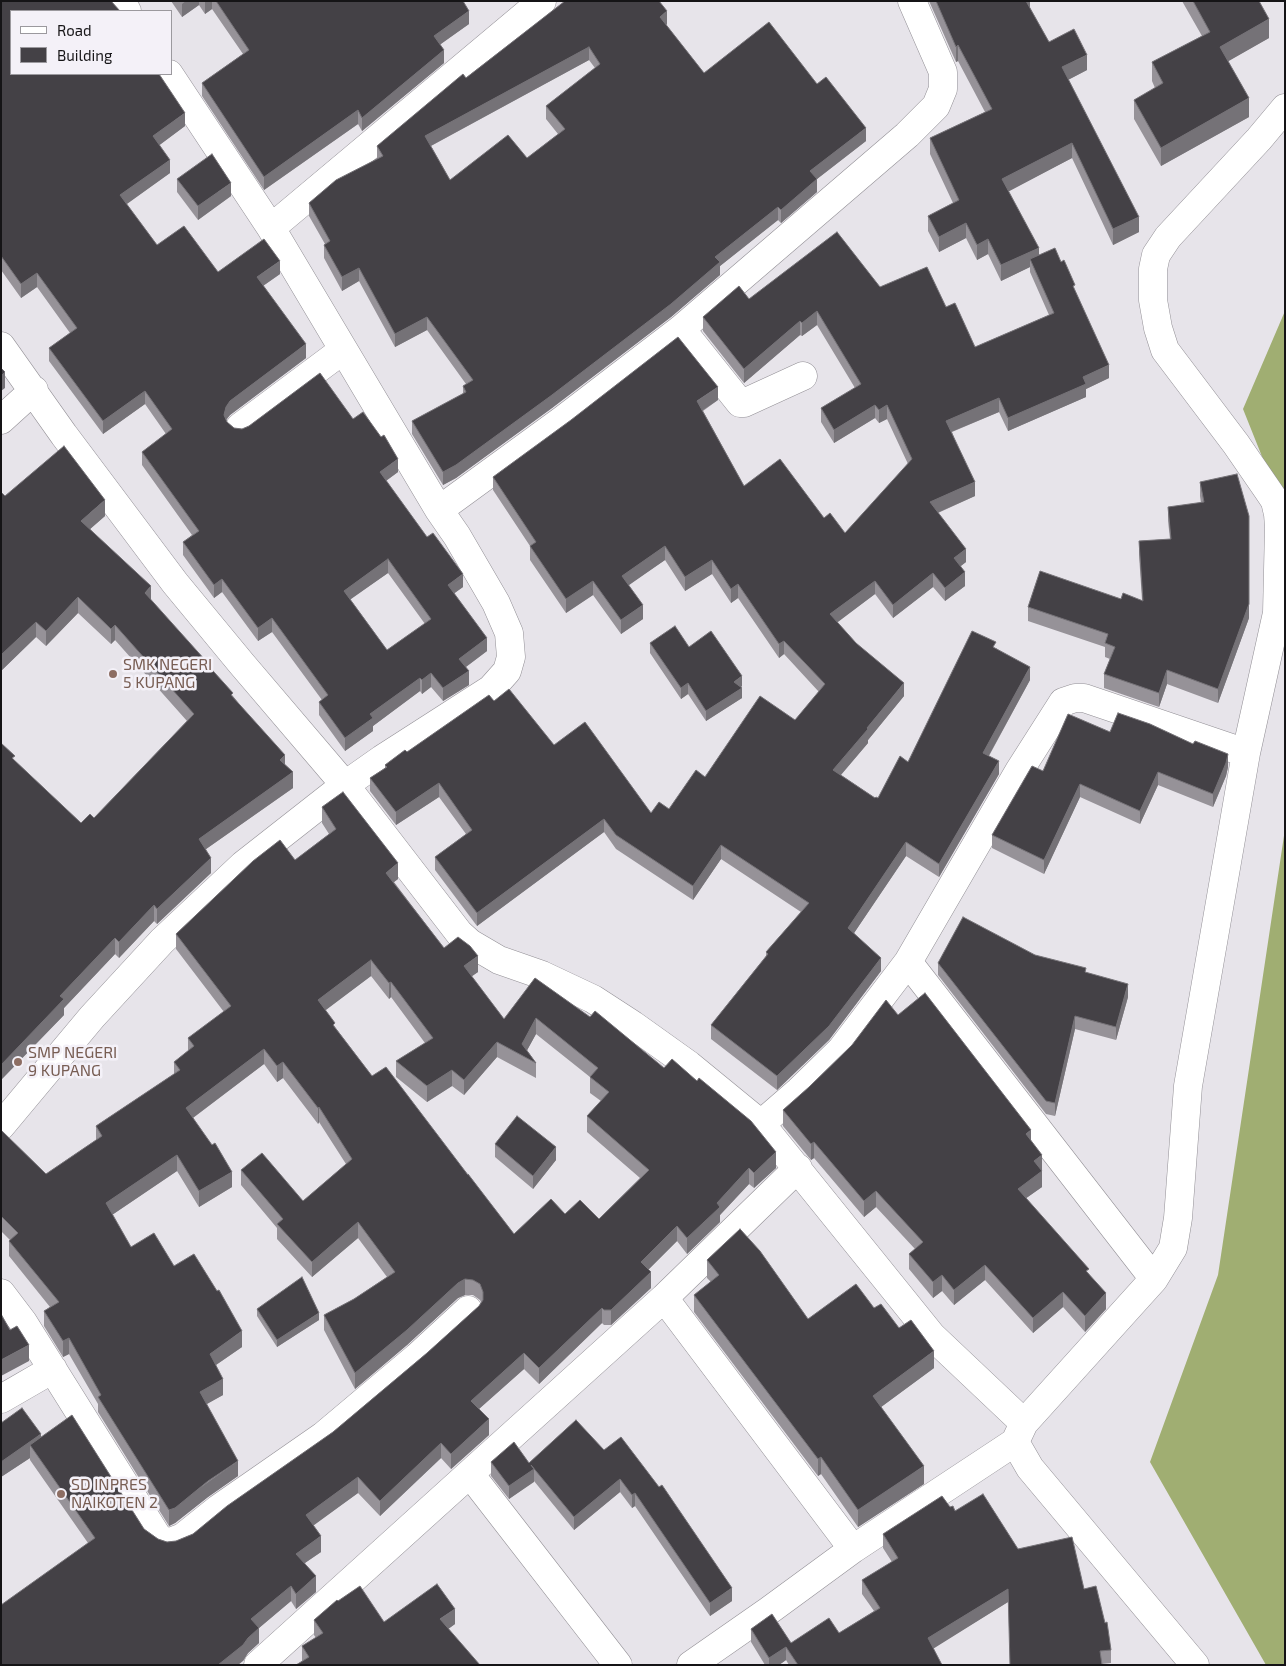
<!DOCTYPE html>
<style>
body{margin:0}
#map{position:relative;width:1286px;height:1666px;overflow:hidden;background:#e7e4ea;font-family:"Exo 2",sans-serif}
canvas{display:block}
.frame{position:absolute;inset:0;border:2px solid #151416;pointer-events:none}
.legend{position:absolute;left:10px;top:10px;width:162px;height:65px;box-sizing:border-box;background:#f4f1f8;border:1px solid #9b999e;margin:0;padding:6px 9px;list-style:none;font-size:15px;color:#151416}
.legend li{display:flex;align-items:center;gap:10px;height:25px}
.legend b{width:25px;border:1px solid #9b999e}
</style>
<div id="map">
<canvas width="1286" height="1666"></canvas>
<div class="frame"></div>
<ul class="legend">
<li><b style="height:6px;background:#fff"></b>Road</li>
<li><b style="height:14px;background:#444146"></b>Building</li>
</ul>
</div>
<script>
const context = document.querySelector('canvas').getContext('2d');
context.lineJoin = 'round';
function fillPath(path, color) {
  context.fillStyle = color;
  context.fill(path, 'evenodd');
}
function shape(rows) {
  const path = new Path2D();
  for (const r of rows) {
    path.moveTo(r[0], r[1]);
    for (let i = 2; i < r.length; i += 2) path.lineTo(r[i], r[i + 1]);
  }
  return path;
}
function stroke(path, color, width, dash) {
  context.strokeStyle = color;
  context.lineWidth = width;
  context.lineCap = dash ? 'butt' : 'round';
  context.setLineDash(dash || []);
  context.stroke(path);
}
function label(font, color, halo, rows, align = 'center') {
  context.font = font + ' "Exo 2",sans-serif';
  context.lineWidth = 5;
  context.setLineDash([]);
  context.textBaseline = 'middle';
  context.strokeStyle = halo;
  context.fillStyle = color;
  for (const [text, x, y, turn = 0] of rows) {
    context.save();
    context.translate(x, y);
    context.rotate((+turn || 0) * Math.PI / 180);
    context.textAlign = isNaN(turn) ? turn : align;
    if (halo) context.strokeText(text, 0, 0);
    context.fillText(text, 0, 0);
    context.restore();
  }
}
fillPath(shape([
 [1285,311,1285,514,1243,409],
 [1285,829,1285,1665,1266,1665,1150,1462,1218,1275]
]), '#a0ae72');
const minor = shape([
 [120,1,127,11],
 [169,74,271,228,439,510,561,421,681,329,907,135,936,106,943,89,943,72,912,1],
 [271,228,542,1],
 [681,329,740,403,744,403,803,376],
 [1,346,64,435,175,583,241,663,345,785,459,933,470,943,499,960,542,975,593,999,633,1025,689,1065,761,1124,932,1336,1024,1423,1015,1442,1030,1468,1195,1665],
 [1,420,34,390],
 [240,427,343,350],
 [908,962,1154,1279],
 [761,1124,799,1091,841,1050,908,962,1019,771,1063,702,1075,698,1084,698,1246,753],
 [1,1126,92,1017,162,941,243,865,345,785,382,759,491,689,507,671,511,657,509,633,496,603,457,536,439,510],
 [1,1293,23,1322,157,1536,162,1540,170,1542,183,1537,218,1509,323,1436,417,1357,468,1310],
 [664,1298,853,1549],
 [1,1399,53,1369],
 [1024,1423,1154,1279,1173,1248,1178,1218,1188,1086,1246,753,1277,613,1279,527,1278,514,1275,501,1269,492,1236,444,1165,350,1158,328,1153,300,1153,269,1156,255,1168,237,1259,139,1285,108],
 [470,1474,618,1665],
 [258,1665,664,1298,798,1168],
 [691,1665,767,1612,853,1549,1015,1442]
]);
stroke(minor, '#928f95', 29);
stroke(minor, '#fff', 28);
fillPath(shape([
 [1,1,185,126,159,145,170,173,126,204,157,245,218,272,280,274,263,286,306,358,230,415,226,420,227,422,234,428,242,429,353,419,398,472,386,481,463,587,454,593,487,651,466,667,469,685,443,701,431,687,422,694,420,691,373,726,373,731,345,751,319,715,319,702,322,700,272,632,258,641,222,592,214,598,183,555,183,542,192,535,142,465,142,452,166,434,145,404,103,434,49,361,49,348,70,333,37,287,21,298,1,270],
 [388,573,425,624,387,650,350,599],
 [171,1,463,1,469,24,440,44,444,63,362,131,358,124,264,190,202,96,202,83,243,54,212,9,205,14,199,5,182,17],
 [563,1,659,1,667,24,666,25,704,73,817,84,866,141,817,179,817,192,781,223,778,220,720,266,720,275,671,317,552,408,456,478,443,485,412,434,412,421,463,394,463,386,466,384,427,330,395,347,359,281,342,291,324,258,324,245,325,244,309,216,309,203,377,158,377,146,563,3],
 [589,60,595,68,546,106,546,119,558,134,527,158,450,180,431,146],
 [929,1,1030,1,1030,8,1049,42,1087,70,1068,80,1139,232,1113,245,1072,158,1008,191,1039,255,1075,291,1109,378,1086,389,1086,397,1008,431,999,412,952,432,975,496,938,513,966,562,961,566,965,586,945,601,933,587,893,618,875,594,837,622,904,696,868,740,868,743,841,775,875,798,878,798,908,762,996,648,1030,680,989,756,999,774,939,877,906,856,854,933,881,971,829,1040,777,1090,711,1039,711,1025,766,956,766,952,801,912,721,859,693,900,616,849,604,832,477,926,435,870,435,857,466,834,439,797,396,825,370,791,370,778,385,768,385,765,494,701,554,745,651,813,669,809,705,777,795,720,819,692,784,654,779,658,738,598,731,603,712,574,685,591,665,560,628,585,643,619,621,634,593,595,566,613,530,560,530,546,493,490,493,477,718,400,703,411,744,486,824,518,845,533,908,464,887,419,879,423,875,418,834,443,821,422,821,408,855,388,817,325,802,336,800,335,744,383,703,331,703,317,749,299,880,287,946,307,975,347,1049,315,1030,272,1030,267,1001,281,988,254,977,260,966,238,939,252,928,231,928,216,953,203,930,154,930,138,985,112,958,61,956,62],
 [1182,1,1259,1,1269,38,1228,61,1249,117,1161,166,1134,119,1134,100,1155,88,1152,81,1152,62,1202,36],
 [177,179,231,196,198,220,177,192],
 [1200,482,1249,618,1218,703,1167,684,1159,707,1104,688,1104,674,1110,659,1105,657,1105,647,1028,621,1028,607,1121,599,1142,600,1139,555,1139,541,1170,539,1168,521,1168,507,1201,503,1200,496],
 [1,492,5,496,105,516,90,529,206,664,233,696,285,765,293,788,206,849,211,873,157,924,154,921,119,958,115,954,64,1008,64,1015,1,1080,1,743,15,761,81,823,94,818,187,721,115,640,111,644,78,613,46,646,36,637,1,671],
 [650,643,689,647,742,686,741,687,742,698,706,721,688,694,681,699,650,653],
 [1110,732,1228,767,1226,776,1213,807,1158,785,1140,824,1080,797,1044,874,992,848,992,835,1043,771],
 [322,807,398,879,394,882,444,948,478,972,471,976,504,1019,535,978,776,1168,754,1188,749,1184,720,1215,720,1222,687,1254,677,1241,648,1270,651,1288,611,1325,604,1325,602,1323,539,1384,524,1369,479,1409,489,1435,451,1469,441,1458,380,1516,358,1493,313,1525,321,1552,305,1563,316,1592,296,1609,291,1601,259,1628,259,1643,248,1653,243,1661,88,1543,30,1460,30,1458,1,1477,1,1423,41,1437,144,1529,158,1539,167,1542,176,1541,193,1534,333,1432,427,1353,479,1306,481,1302,480,1300,473,1295,465,1295,458,1298,407,1345,355,1389,324,1330,324,1315,354,1299,387,1277,358,1238,312,1277,277,1239,277,1228,241,1185,241,1170,303,1201,346,1164,319,1122,318,1124,283,1078,277,1082,264,1064,193,1118,232,1187,199,1207,177,1171,112,1215,131,1247,174,1266,242,1347,216,1365,223,1395,206,1404,238,1476,208,1497,175,1523,169,1526,98,1412,98,1404,69,1354,63,1357,44,1326,44,1311,50,1307,9,1256,9,1241,10,1240,1,1231,1,1130,46,1174,96,1140,96,1126,174,1074,174,1062,188,1051,188,1038,224,1012,176,949,176,934,295,860,329,834,322,823],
 [371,976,389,999,391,997,425,1043,396,1061,396,1077,427,1102,452,1086,464,1095,497,1057,536,1078,536,1063,527,1050,536,1034,590,1077,590,1093,601,1101,587,1116,587,1132,640,1178,599,1219,565,1214,514,1234,468,1175,372,1076,335,1027,325,1010],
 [1035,955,1086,973,1128,997,1116,1040,1075,1029,1055,1116,1046,1114,938,975,938,963],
 [898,1015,1031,1140,1042,1171,1042,1187,1026,1198,1089,1274,1106,1309,1085,1332,1063,1307,1033,1333,985,1280,954,1305,942,1291,933,1298,909,1269,909,1254,915,1249,876,1207,864,1217,814,1158,811,1160,783,1126,783,1110],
 [495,1144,556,1160,533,1189,495,1157],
 [707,1260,808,1319,874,1308,899,1328,934,1368,881,1407,924,1484,858,1527,821,1474,818,1476,694,1312,694,1295,711,1282,707,1278],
 [257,1309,319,1320,277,1347,257,1316],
 [576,1420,732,1601,710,1616,635,1506,632,1508,620,1492,574,1530,534,1481,509,1499,491,1476,491,1462,529,1463],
 [950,1507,1084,1589,1111,1650,1111,1663,1102,1664,1008,1602,933,1648,942,1665,789,1665,786,1660,779,1665,765,1665,751,1642,751,1629,791,1643,839,1633,874,1611,862,1594,862,1580,892,1562,883,1548,883,1534],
 [338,1601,384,1622,455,1624,448,1629,302,1661,302,1646,316,1638,314,1635,314,1620]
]), '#969298');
fillPath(shape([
 [186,1,199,1,199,5,182,17,182,4],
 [205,1,212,1,212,9,205,14],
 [1025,1,1030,1,1030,11],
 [469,11,469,24,434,49,434,36],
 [667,11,667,24,660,30,660,17],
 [1269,19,1269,38,1220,66,1220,47],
 [958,45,958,61,956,62,956,47],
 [589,47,589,60,425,149,425,136],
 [444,50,444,63,362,131,362,118],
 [1087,55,1087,70,1062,83,1062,67],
 [1249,98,1249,117,1161,166,1161,148],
 [358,110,358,124,264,190,264,177],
 [185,113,185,126,153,150,153,136],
 [866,128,866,141,817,179,817,192,781,223,781,210,810,171],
 [1072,143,1072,158,1002,195,1002,179],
 [170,160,170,173,120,209,120,195],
 [231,183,231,196,198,220,198,206],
 [778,207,778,220,720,266,720,275,671,317,552,408,456,478,443,485,443,472],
 [1139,217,1139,232,1113,245,1113,229],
 [966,223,966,238,939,252,939,237],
 [988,239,988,254,977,260,977,245],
 [1039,248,1039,263,1030,259,1030,267,1001,281,1001,265],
 [280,261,280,274,257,290,257,277],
 [359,268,359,281,342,291,342,277],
 [37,273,37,287,21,298,21,284],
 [817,311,817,325,802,336,802,323],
 [427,317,427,330,395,347,395,334],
 [800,321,800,335,744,383,744,369],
 [306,344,306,358,230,415,226,420,224,415,226,407,230,401],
 [1109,365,1109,378,1086,389,1086,397,1008,431,1008,418,1083,377],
 [5,372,5,388,1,391,1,376],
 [718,387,718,400,697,414,697,401],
 [145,391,145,404,103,434,103,421],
 [999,398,999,412,946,434,946,421],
 [875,405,875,418,834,443,834,430],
 [887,405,887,419,879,423,879,410],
 [398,459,398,472,380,485,380,472],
 [975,482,975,496,930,516,930,502],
 [105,500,105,516,81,537,81,521],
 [1249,516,1249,618,1218,703,1218,689],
 [665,546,665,560,622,590,622,576],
 [966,549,966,562,954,571,954,558],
 [388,559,388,573,344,604,344,591],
 [712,560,712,574,685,591,685,577],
 [965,572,965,586,945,601,945,588],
 [933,573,933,587,893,618,893,605],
 [463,574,463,587,448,598,448,585],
 [222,579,222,592,214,598,214,585],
 [593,581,593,595,566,613,566,599],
 [875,581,875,594,830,628,830,614],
 [738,584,738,598,731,603,731,589],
 [151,586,151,602,145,593],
 [78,597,78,613,46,646,46,631],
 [643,605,643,619,621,634,621,620],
 [272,618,272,632,258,641,258,628],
 [36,622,36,637,1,671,1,655],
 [115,625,115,640,111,644,111,629],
 [487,638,487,651,459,672,459,659],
 [784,641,784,654,779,658,779,644],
 [1030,667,1030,680,983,766,983,753],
 [1167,670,1167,684,1159,707,1159,693],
 [469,671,469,685,443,701,443,688],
 [431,673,431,687,422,694,422,680],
 [742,676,742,686,734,692,734,682],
 [420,678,420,691,373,726,373,731,345,751,345,738,370,714],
 [688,683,688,694,681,699,681,688],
 [904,683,904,696,868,740,868,743,833,784,833,770],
 [742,688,742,698,706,721,706,711],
 [1228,754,1228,767,1226,776,1213,807,1213,794],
 [285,755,285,770,280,760],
 [999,761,999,774,939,877,939,864],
 [293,772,293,788,199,854,199,839],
 [1158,772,1158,785,1140,824,1140,811],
 [439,783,439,797,396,825,396,812],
 [1080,784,1080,797,1044,874,1044,860],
 [604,819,604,832,477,926,477,913],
 [906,842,906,856,848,942,848,928],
 [721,845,721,859,693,900,693,886],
 [211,858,211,873,157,924,157,909],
 [398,863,398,879,386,888,386,873],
 [154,905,154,921,119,958,119,942],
 [115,938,115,954,64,1008,64,1015,1,1080,1,1065,60,996],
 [478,956,478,972,464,982,464,966],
 [881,958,881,971,829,1040,777,1090,777,1076],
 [371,960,371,976,318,1016,318,1000],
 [391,982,391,997,389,999,389,983],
 [1128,984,1128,997,1116,1040,1116,1027],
 [1075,1016,1075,1029,1055,1116,1055,1103],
 [536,1018,536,1034,524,1056,522,1044],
 [497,1042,497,1057,464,1095,464,1080],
 [264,1049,264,1064,186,1123,186,1108],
 [283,1062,283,1078,277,1082,277,1066],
 [452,1070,452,1086,427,1102,427,1086],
 [319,1107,319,1122,318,1124,318,1108],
 [1031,1130,1031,1146,1026,1134],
 [814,1142,814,1158,811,1160,811,1144],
 [556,1147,556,1160,533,1189,533,1176],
 [776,1152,776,1168,754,1188,754,1173],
 [177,1155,177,1171,106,1219,106,1203],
 [1042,1155,1042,1187,1018,1204,1018,1189,1034,1161],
 [749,1168,749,1184,720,1215,720,1222,687,1254,687,1238,717,1203],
 [232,1172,232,1187,199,1207,199,1191],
 [876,1191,876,1207,864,1217,864,1201],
 [358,1222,358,1238,312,1277,312,1262],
 [677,1226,677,1241,641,1277,641,1262],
 [985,1265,985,1280,954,1305,954,1290],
 [651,1272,651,1288,611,1325,611,1310],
 [942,1275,942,1291,933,1298,933,1282],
 [465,1279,465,1295,458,1298,407,1345,355,1389,355,1373,458,1283],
 [1063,1292,1063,1307,1033,1333,1033,1318],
 [1106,1293,1106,1309,1085,1332,1085,1316],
 [602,1308,602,1323,539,1384,539,1368],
 [319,1313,319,1320,277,1347,277,1340],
 [242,1331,242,1347,210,1369,210,1354],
 [69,1338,69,1354,63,1357,63,1341],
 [29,1345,29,1361,1,1376,1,1360],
 [934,1351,934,1368,873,1413,873,1396],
 [524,1353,524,1369,471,1416,471,1401],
 [223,1379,223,1395,200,1408,200,1392],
 [489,1419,489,1435,451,1469,451,1454],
 [41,1434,41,1450,30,1445,30,1458,1,1477,1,1462],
 [441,1443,441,1458,380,1516,380,1501],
 [821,1457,821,1474,818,1476,818,1459],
 [238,1461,238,1476,208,1497,175,1523,169,1526,169,1510],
 [924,1466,924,1484,858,1527,858,1510],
 [534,1469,534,1482,509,1499,509,1486],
 [358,1477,358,1493,306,1531,306,1515],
 [620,1479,620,1492,574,1530,574,1517],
 [635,1493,635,1506,632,1508,632,1495],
 [321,1536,321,1552,296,1569,296,1554],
 [316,1576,316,1592,296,1609,296,1594],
 [291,1586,291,1601,259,1628,259,1643,248,1653,243,1661,238,1665,218,1665,251,1619],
 [732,1588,732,1601,710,1616,710,1603],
 [1008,1589,1008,1602,928,1652,928,1638],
 [455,1609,455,1624,440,1635,440,1619],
 [786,1647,786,1660,779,1665,769,1665,769,1658]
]), '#757277');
const building = shape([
 [1,1,111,1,120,11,11,11,11,74,159,74,185,113,153,136,170,160,120,195,157,245,184,226,218,272,264,239,280,261,257,277,306,344,230,401,226,407,224,415,227,422,234,428,242,429,249,426,320,373,353,419,363,412,381,437,384,435,398,459,380,472,427,537,433,533,463,574,448,585,487,638,459,659,469,671,443,688,431,673,422,680,420,678,370,714,373,718,345,738,319,702,328,695,272,618,258,628,222,579,214,585,183,542,199,531,142,452,172,429,145,391,103,421,49,348,77,328,37,273,21,284,1,256,1,1],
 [388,559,431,619,387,650,344,591,388,559],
 [216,1,463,1,469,11,434,36,444,50,362,118,358,110,264,177,202,83,249,50,216,1],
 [565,1,659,1,667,11,660,17,704,73,769,22,817,84,826,77,866,128,810,171,817,179,781,210,778,207,715,257,720,262,671,304,552,395,456,465,443,472,412,421,466,392,463,386,473,380,427,317,395,334,359,268,342,277,324,245,330,241,309,203,336,180,383,156,377,146,463,74,466,78,565,1],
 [589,47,600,64,546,106,565,129,527,158,508,135,450,180,425,136,589,47],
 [936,1,1026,1,1049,42,1074,29,1087,55,1062,67,1139,217,1113,229,1072,143,1002,179,1039,248,1001,265,988,239,977,245,966,223,939,237,928,216,959,200,930,138,992,109,958,45,956,47,936,1],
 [1193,1,1259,1,1269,19,1220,47,1249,98,1161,148,1134,100,1163,83,1152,62,1210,32,1193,1],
 [212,154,231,183,198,206,177,179,212,154],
 [837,232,880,287,927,267,946,307,955,303,975,347,1054,313,1030,259,1055,248,1061,262,1064,260,1075,285,1073,286,1109,365,1083,377,1086,384,1008,418,999,398,946,421,975,482,930,502,966,549,954,558,965,572,945,588,933,573,893,605,875,581,830,614,856,643,904,683,867,728,868,729,833,770,875,798,876,797,878,798,900,756,908,762,972,631,996,642,993,647,1030,667,983,753,999,761,939,864,906,842,848,928,881,958,829,1026,777,1076,711,1025,768,954,766,952,809,903,721,845,693,886,616,835,604,819,477,913,435,857,472,830,439,783,396,812,370,778,387,767,385,765,405,750,407,752,489,695,494,701,509,689,554,745,585,722,651,813,659,802,669,809,696,770,705,777,760,696,795,720,825,684,784,641,779,644,738,584,731,589,712,560,685,577,665,546,622,576,643,605,621,620,593,581,566,599,530,546,536,542,493,477,571,420,678,337,718,387,697,401,744,486,780,459,824,518,830,513,845,533,912,459,887,405,879,410,875,405,834,430,821,408,861,384,817,311,802,323,800,321,744,369,703,317,739,286,749,299,837,232],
 [1,368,5,372,1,376,1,368],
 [64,446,105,500,81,521,151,586,145,593,206,661,205,662,233,693,231,695,285,755,280,760,293,772,199,839,211,858,157,909,154,905,119,942,115,938,60,996,64,999,1,1065,1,743,15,756,12,758,81,823,90,814,94,818,194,714,115,625,111,629,78,597,46,631,36,622,1,655,1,492,5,496,64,446],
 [1237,474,1249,516,1249,604,1218,689,1167,670,1159,693,1104,674,1115,647,1105,643,1108,634,1028,607,1040,571,1121,599,1123,593,1143,601,1139,541,1171,539,1168,507,1204,502,1200,482,1237,474],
 [675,626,689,647,711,631,742,676,734,682,742,688,706,711,688,683,681,688,650,643,675,626],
 [1118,713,1150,724,1193,744,1195,741,1228,754,1226,763,1213,794,1158,772,1140,811,1080,784,1044,860,992,835,1032,766,1043,771,1068,714,1110,732,1118,713],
 [343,792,398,863,386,873,444,948,458,937,470,946,478,956,464,966,504,1019,535,978,590,1017,595,1011,664,1068,672,1059,697,1081,699,1078,751,1121,776,1152,754,1173,749,1168,717,1203,720,1207,687,1238,677,1226,641,1262,651,1272,611,1310,604,1310,602,1308,539,1368,524,1353,471,1401,489,1419,451,1454,441,1443,380,1501,358,1477,306,1515,321,1536,296,1554,316,1576,296,1594,291,1586,251,1619,259,1628,248,1638,243,1645,218,1665,1,1665,1,1605,95,1538,30,1445,72,1415,144,1529,158,1539,167,1542,176,1541,193,1534,227,1506,333,1432,427,1353,479,1306,483,1300,483,1292,480,1284,473,1280,465,1279,458,1283,407,1330,355,1373,324,1315,354,1299,395,1272,358,1222,312,1262,277,1224,283,1219,241,1170,262,1153,303,1201,352,1159,319,1107,318,1108,283,1062,277,1066,264,1049,186,1108,212,1145,215,1143,232,1172,199,1191,177,1155,106,1203,131,1247,154,1233,174,1266,194,1254,217,1291,219,1290,242,1331,210,1354,223,1379,200,1392,238,1461,208,1481,175,1508,169,1510,98,1397,101,1395,69,1338,63,1341,44,1311,59,1302,9,1241,18,1233,1,1216,1,1130,46,1174,102,1136,96,1126,180,1070,174,1062,194,1046,188,1038,231,1006,176,934,253,861,280,840,295,860,336,829,322,807,343,792],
 [371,960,389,983,391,982,433,1038,396,1061,427,1086,452,1070,464,1080,497,1042,536,1063,522,1044,536,1018,598,1068,590,1077,609,1092,587,1116,649,1170,599,1219,580,1200,565,1214,551,1199,514,1234,468,1174,468,1175,386,1067,372,1076,333,1025,335,1023,318,1000,371,960],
 [963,917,1035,955,1086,968,1085,972,1128,984,1116,1027,1075,1016,1055,1103,1046,1101,938,963,963,917],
 [925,993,1031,1130,1026,1134,1042,1155,1034,1161,1042,1171,1018,1189,1089,1269,1086,1271,1106,1293,1085,1316,1063,1292,1033,1318,985,1265,954,1290,942,1275,933,1282,909,1254,923,1242,876,1191,864,1201,814,1142,811,1144,783,1110,809,1087,852,1045,886,1000,898,1015,925,993],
 [517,1116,556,1147,533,1176,495,1144,517,1116],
 [740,1229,760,1251,808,1319,856,1284,874,1308,881,1304,899,1328,911,1320,934,1351,873,1396,924,1466,858,1510,821,1457,818,1459,694,1295,719,1275,707,1260,740,1229],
 [302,1277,319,1313,277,1340,257,1309,302,1277],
 [1,1314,10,1330,17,1326,29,1345,1,1360,1,1314],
 [22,1408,41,1434,1,1462,1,1423,22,1408],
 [576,1420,604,1450,621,1437,659,1487,662,1485,732,1588,710,1603,635,1493,632,1495,620,1479,574,1517,531,1465,534,1469,509,1486,491,1462,514,1442,529,1463,576,1420],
 [983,1494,1018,1549,1072,1537,1084,1589,1096,1586,1105,1623,1107,1622,1111,1650,1100,1651,1102,1665,1010,1665,1008,1589,928,1638,942,1665,798,1665,786,1647,769,1658,751,1629,772,1614,791,1643,829,1618,839,1633,880,1608,862,1580,898,1558,883,1534,942,1496,950,1507,953,1506,955,1511,983,1494],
 [437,1584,455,1609,440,1619,480,1665,296,1665,309,1657,302,1646,323,1633,314,1620,337,1600,338,1601,360,1586,384,1622,437,1584]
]);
fillPath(building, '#444146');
stroke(building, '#757277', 1);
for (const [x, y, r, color] of [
 [113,674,5,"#8d6e63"],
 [18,1062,5,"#8d6e63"],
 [61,1494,5,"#8d6e63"]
]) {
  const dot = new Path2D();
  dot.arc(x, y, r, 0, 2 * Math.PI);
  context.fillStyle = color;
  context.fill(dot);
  stroke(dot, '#f4f1f8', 2);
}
label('16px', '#785e54', '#f4f1f8', [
 ["SMK NEGERI",123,665],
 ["5 KUPANG",123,683],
 ["SMP NEGERI",28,1053],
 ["9 KUPANG",28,1071],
 ["SD INPRES",71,1485],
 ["NAIKOTEN 2",71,1503]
], 'left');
</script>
